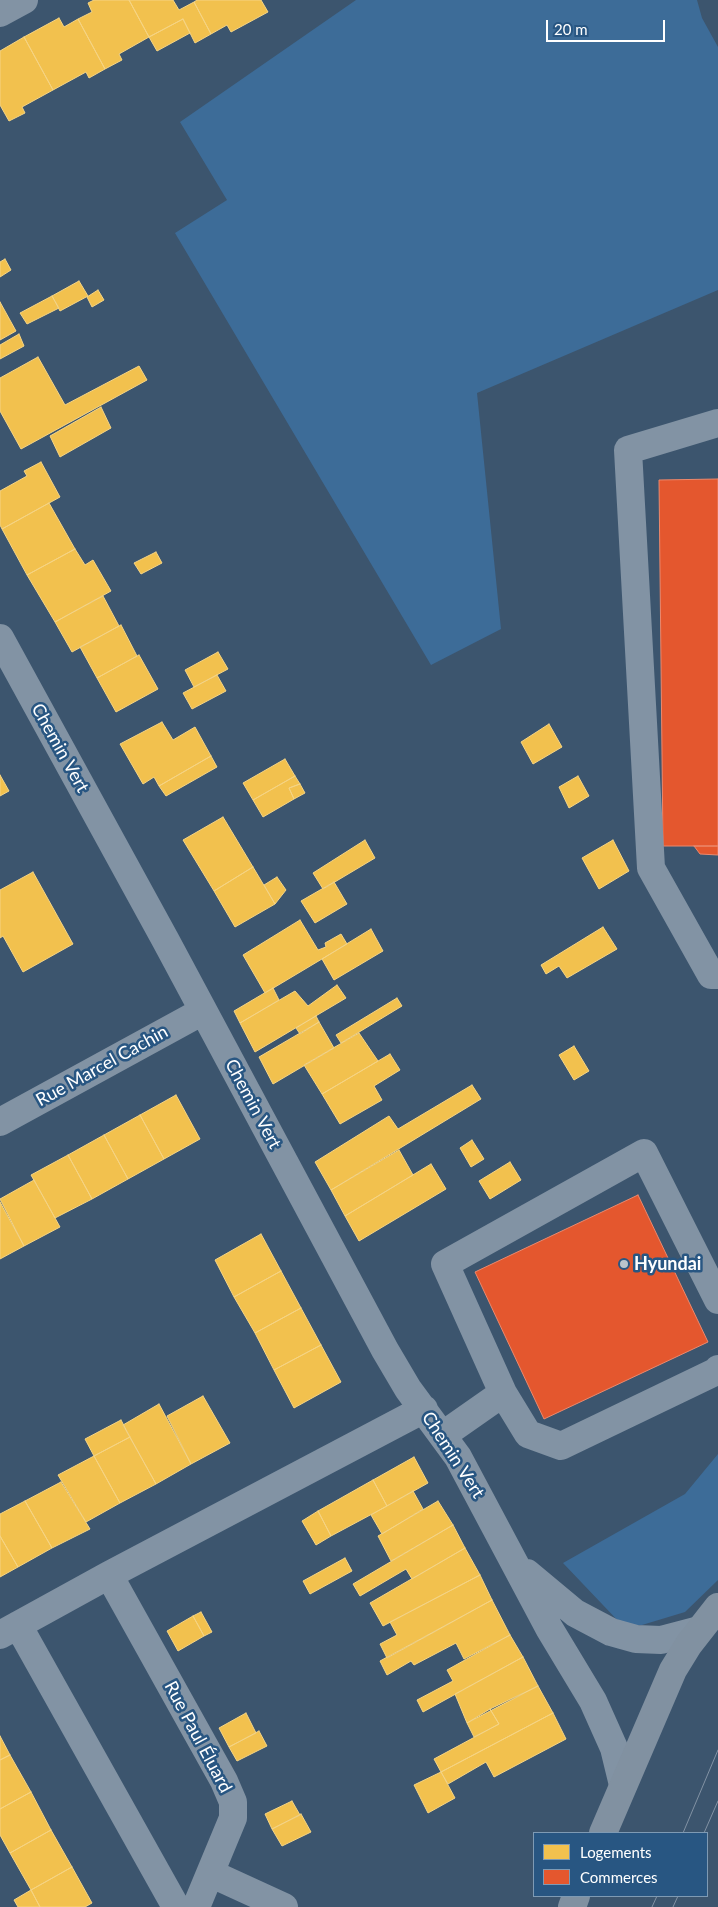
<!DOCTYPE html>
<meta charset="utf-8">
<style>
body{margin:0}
#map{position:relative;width:718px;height:1907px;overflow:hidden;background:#3c556e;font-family:Lato,sans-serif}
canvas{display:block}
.legend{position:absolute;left:533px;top:1832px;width:175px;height:65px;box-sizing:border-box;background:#285682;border:1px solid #7e9ab4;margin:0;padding:6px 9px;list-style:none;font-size:15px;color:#fff}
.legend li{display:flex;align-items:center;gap:10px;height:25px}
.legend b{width:25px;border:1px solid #7e9ab4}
.scale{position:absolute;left:546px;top:20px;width:119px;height:22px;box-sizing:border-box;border:2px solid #fff;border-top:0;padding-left:6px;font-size:15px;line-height:18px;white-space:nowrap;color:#fff;-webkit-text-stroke:4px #285682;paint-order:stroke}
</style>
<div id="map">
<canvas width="718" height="1907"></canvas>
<ul class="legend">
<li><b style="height:14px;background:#f2c14e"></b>Logements</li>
<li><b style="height:14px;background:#e4572e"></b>Commerces</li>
</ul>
<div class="scale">20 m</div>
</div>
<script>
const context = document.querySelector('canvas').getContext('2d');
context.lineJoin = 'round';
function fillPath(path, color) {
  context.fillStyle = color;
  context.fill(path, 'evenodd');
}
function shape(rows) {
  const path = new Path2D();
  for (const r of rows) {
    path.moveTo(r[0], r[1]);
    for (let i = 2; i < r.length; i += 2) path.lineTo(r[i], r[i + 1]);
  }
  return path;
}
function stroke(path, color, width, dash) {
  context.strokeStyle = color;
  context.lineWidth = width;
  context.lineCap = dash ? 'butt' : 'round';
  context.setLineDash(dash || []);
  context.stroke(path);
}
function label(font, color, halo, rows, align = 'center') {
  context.font = font + ' Lato,sans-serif';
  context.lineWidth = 5;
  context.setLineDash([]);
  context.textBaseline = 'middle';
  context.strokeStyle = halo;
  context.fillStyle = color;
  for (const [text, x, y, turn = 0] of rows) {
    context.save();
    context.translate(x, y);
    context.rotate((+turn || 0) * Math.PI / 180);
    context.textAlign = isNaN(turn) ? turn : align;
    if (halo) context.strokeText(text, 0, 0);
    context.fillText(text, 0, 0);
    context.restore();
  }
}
fillPath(shape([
 [356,0,697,0,702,18,718,47,718,290,477,393,501,629,431,665,175,233,227,200,180,122],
 [718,1454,718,1580,685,1612,642,1625,622,1625,563,1563,685,1494]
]), '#3d6c98');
const homes = shape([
 [94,0,129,0,149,37,119,54,122,60,105,69,78,19,92,12,88,3,94,0],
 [129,0,173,0,179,10,194,2,211,34,195,43,183,19,149,37,129,0],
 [197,0,261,0,268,12,231,32,227,25,211,34,194,2,197,0],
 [59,18,64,27,78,19,105,69,89,78,86,72,53,90,24,37,59,18],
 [183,19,190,33,157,51,149,37,183,19],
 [24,37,53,90,22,107,25,113,9,121,0,105,0,51,24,37],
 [5,259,11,270,0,277,0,262,5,259],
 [79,281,88,296,60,311,52,296,79,281],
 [98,290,104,300,92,307,87,297,98,290],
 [52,296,59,308,27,324,20,313,52,296],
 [0,302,16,331,0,340,0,302],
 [19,334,24,346,0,359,0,345,19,334],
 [38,357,65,405,139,366,147,380,21,449,0,411,0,378,38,357],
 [101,407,111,428,60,457,50,436,101,407],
 [41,462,60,497,2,529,0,525,0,491,27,476,24,471,41,462],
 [49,503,75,549,27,575,2,529,49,503],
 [75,549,85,565,93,560,111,591,55,622,27,575,75,549],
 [156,552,162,563,141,574,134,563,156,552],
 [103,596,119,626,72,652,55,622,103,596],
 [121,625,137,656,97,678,80,647,121,625],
 [218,652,228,669,194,687,185,670,218,652],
 [139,655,158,689,116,712,97,678,139,655],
 [217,675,226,691,192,709,183,693,217,675],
 [162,722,173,740,195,727,211,756,159,786,154,777,143,784,120,744,162,722],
 [549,724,562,747,533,764,521,742,549,724],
 [211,756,217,767,166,796,159,786,211,756],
 [285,759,295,776,253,800,243,783,285,759],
 [0,775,9,791,0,796,0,775],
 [295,776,300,784,289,788,294,799,263,817,253,800,295,776],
 [578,776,589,796,569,808,559,787,578,776],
 [300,784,305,793,294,799,289,788,300,784],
 [223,817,253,867,214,891,183,840,223,817],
 [365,840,375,858,323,889,313,873,365,840],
 [613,840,629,871,599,889,582,858,613,840],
 [253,867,275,904,235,927,214,891,253,867],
 [33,872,73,944,23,972,3,936,0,938,0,890,33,872],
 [277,877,286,890,275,904,264,885,277,877],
 [334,882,347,904,315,923,301,901,334,882],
 [300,920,318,950,326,947,325,943,341,934,347,944,265,993,243,955,300,920],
 [603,927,617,949,567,978,559,966,546,974,541,965,603,927],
 [371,929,383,951,334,980,322,959,371,929],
 [337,985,346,998,255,1052,240,1023,295,991,308,1006,337,985],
 [273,988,279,1000,240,1023,234,1011,273,988],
 [397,998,402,1006,341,1043,336,1035,397,998],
 [316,1016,319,1022,300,1034,296,1028,316,1016],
 [319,1022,334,1048,273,1084,259,1057,319,1022],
 [359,1033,378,1061,322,1094,304,1065,359,1033],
 [574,1046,589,1071,574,1080,559,1055,574,1046],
 [390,1054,400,1070,374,1086,382,1100,340,1124,322,1094,390,1054],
 [472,1085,481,1099,331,1190,315,1162,389,1116,398,1129,472,1085],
 [176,1095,200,1139,164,1159,140,1115,176,1095],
 [140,1115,164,1159,128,1179,104,1135,140,1115],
 [104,1135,128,1179,92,1199,68,1155,104,1135],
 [472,1140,484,1159,471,1167,460,1148,472,1140],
 [399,1150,413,1175,345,1216,331,1190,399,1150],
 [68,1155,92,1199,55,1218,31,1175,68,1155],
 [510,1162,521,1180,490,1199,479,1181,510,1162],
 [431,1164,446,1189,359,1241,345,1216,431,1164],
 [34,1180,60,1227,24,1246,0,1199,34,1180],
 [0,1202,24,1246,0,1259,0,1202],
 [261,1234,281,1271,234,1297,215,1260,261,1234],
 [281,1271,301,1308,255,1333,234,1297,281,1271],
 [301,1308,321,1345,274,1370,255,1333,301,1308],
 [321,1345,341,1382,294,1408,274,1370,321,1345],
 [203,1396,230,1443,191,1464,167,1416,203,1396],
 [159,1404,191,1464,156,1484,123,1425,159,1404],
 [121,1420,130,1437,94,1456,85,1439,121,1420],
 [130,1437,156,1484,120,1503,94,1456,130,1437],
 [94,1456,120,1503,86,1522,58,1475,94,1456],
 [414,1457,428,1483,387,1506,373,1480,414,1457],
 [373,1480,387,1506,331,1536,318,1511,373,1480],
 [61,1482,90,1529,52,1548,25,1501,61,1482],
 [413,1491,423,1509,382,1534,371,1515,413,1491],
 [25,1501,52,1548,18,1567,0,1536,0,1514,25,1501],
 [438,1501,453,1525,391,1561,378,1536,438,1501],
 [318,1511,331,1536,316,1545,302,1521,318,1511],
 [453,1525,465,1548,412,1579,406,1569,360,1596,353,1584,453,1525],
 [0,1536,18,1567,0,1577,0,1536],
 [465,1548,480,1575,383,1626,370,1603,465,1548],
 [345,1558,352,1571,310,1594,303,1581,345,1558],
 [480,1575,492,1600,387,1658,380,1644,397,1635,390,1622,480,1575],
 [492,1600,510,1635,464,1659,456,1643,414,1665,411,1661,387,1675,380,1661,492,1600],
 [201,1612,212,1632,204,1636,193,1616,201,1612],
 [193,1616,204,1636,178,1651,167,1631,193,1616],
 [510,1635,523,1657,423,1712,417,1700,453,1681,447,1670,510,1635],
 [523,1657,538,1686,467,1723,455,1694,523,1657],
 [538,1686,553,1713,441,1772,434,1759,499,1724,490,1709,538,1686],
 [490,1709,499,1724,474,1737,467,1723,490,1709],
 [246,1713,256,1733,229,1747,219,1728,246,1713],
 [553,1713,566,1739,494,1777,486,1762,448,1784,441,1772,553,1713],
 [259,1731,267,1746,237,1761,229,1747,259,1731],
 [0,1736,10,1755,0,1760,0,1736],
 [10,1755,31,1792,0,1809,0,1760,10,1755],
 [441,1772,455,1798,428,1813,414,1785,441,1772],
 [31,1792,51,1830,10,1853,0,1835,0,1809,31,1792],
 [292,1801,300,1815,272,1829,265,1814,292,1801],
 [301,1814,311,1832,282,1846,272,1829,301,1814],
 [51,1830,72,1867,31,1890,10,1853,51,1830],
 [72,1867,92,1903,85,1907,40,1907,31,1890,72,1867],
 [31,1890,40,1907,18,1907,14,1900,31,1890]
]);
fillPath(homes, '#f2c14e');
stroke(homes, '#f6d483', 1);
const shops = shape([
 [718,479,718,846,663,846,659,480,718,479],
 [694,846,718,846,718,855,700,854,694,846],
 [638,1195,708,1342,544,1419,475,1272,638,1195]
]);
fillPath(shops, '#e4572e');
stroke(shops, '#ec896d', 1);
stroke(shape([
 [0,13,24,0],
 [718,423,628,450,651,868,711,975,718,975],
 [0,638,166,941,385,1350,408,1389,458,1457,549,1628,593,1701,614,1748,623,1785],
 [0,1122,203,1011],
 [503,1393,445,1264,644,1153,718,1300],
 [443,1435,503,1393,528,1434,561,1446,717,1371,718,1369],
 [527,1573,575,1613,611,1632,636,1639,661,1640,699,1630],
 [109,1575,224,1781,233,1802,233,1818,196,1907],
 [18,1625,176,1907],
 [0,1635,109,1575,424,1409],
 [212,1874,284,1907]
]), '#8293a4', 28);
stroke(shape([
 [603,1833,673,1670,689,1644,718,1607],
 [572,1907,576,1896]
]), '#8191a1', 28);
stroke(shape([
 [683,1833,718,1750],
 [704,1833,718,1801],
 [652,1907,657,1896],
 [673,1907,678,1896]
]), '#8292a4', 1);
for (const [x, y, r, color] of [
 [624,1264,5,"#bbc4cc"]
]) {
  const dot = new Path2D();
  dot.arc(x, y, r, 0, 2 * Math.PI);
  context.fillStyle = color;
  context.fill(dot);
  stroke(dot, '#285682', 2);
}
label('18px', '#fff', '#285682', [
 ["Chemin Vert",60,748,61],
 ["Rue Marcel Cachin",102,1066,-29],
 ["Chemin Vert",253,1104,62],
 ["Chemin Vert",453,1455,57],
 ["Rue Paul Éluard",198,1737,62]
]);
label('bold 18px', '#fff', '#285682', [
 ["Hyundai",634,1264]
], 'left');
</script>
